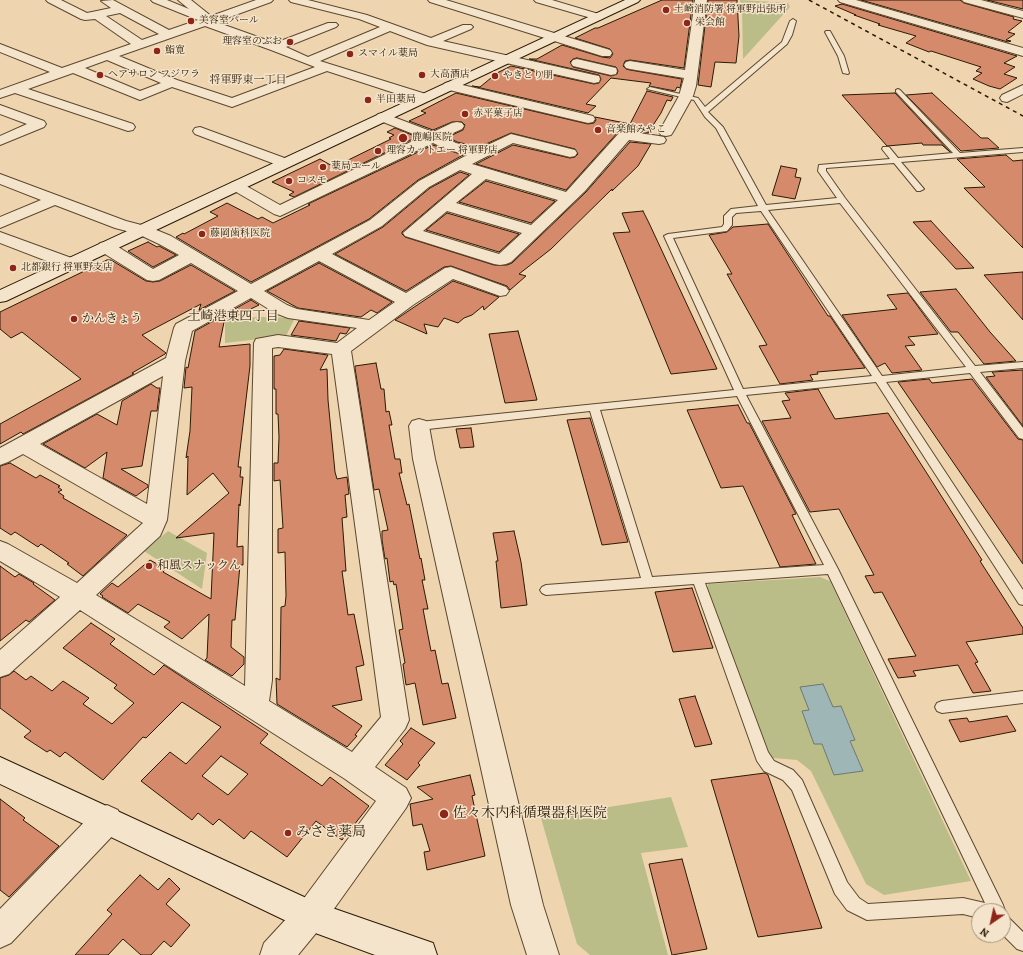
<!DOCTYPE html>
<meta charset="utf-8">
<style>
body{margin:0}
#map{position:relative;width:1023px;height:955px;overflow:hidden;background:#eed5af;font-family:Alegreya,serif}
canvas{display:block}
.north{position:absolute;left:971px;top:903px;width:40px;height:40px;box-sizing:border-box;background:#f4e4cb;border:1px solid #a4937b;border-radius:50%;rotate:214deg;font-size:11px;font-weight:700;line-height:16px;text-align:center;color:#2b1904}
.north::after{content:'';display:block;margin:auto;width:14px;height:18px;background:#8f2418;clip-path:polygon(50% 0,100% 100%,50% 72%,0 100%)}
</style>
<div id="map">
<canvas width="1023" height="955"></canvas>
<div class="north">N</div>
</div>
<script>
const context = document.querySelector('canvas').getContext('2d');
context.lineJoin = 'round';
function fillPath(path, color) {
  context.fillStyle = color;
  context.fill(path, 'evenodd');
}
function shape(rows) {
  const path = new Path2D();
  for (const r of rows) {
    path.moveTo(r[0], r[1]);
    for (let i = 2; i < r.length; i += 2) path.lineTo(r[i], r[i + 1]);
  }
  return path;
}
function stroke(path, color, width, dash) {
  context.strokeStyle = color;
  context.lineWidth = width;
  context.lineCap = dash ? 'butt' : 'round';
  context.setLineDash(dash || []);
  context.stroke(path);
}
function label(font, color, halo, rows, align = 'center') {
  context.font = font + ' Alegreya,"Noto Serif JP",serif';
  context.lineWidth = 3;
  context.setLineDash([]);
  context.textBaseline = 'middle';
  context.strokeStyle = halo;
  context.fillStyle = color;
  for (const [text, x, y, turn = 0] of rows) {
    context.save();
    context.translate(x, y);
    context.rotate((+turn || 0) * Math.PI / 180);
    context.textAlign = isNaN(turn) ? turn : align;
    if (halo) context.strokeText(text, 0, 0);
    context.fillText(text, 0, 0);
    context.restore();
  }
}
fillPath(shape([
 [740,0,788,3,790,7,743,59,742,9],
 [260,317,295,318,286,336,225,343,225,319],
 [168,531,207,553,202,589,144,551],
 [820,577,830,581,971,881,884,895,866,884,811,771,797,760,773,758,767,755,707,589,708,584],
 [841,707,855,739,850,740,862,771,834,774,822,743,802,711],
 [671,797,688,847,641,853,668,955,590,955,577,944,541,818]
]), '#bbbd89');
const water = shape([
 [823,684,833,707,841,706,855,740,850,741,863,771,834,775,822,744,814,744,802,711,809,710,800,687,823,684]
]);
fillPath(water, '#9eb6b6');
stroke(water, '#70776f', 1);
const building = shape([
 [662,0,693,0,684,68,630,60,625,61,623,66,626,69,630,70,682,79,680,88,677,87,675,91,649,86,651,83,611,78,586,104,596,106,588,113,472,86,480,87,497,73,511,66,594,84,599,83,601,79,599,75,529,59,537,59,562,45,602,57,610,58,613,54,610,49,575,38,595,28,598,28,662,0],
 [577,58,616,67,618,71,617,74,611,76,573,67,570,62,573,59,577,58],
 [708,0,737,0,739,36,736,63,715,62,711,87,698,85,708,0],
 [861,0,960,0,964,3,1014,17,1013,19,1022,21,1008,32,1015,34,1006,40,1011,41,1008,42,861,0],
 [987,0,1023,0,1023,9,987,0],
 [842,4,1017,56,1004,63,1015,67,1004,74,1017,78,1000,89,989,86,973,79,982,73,976,71,981,67,931,51,929,52,906,43,916,36,878,25,880,24,854,15,856,15,835,6,842,4],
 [647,91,673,97,671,101,667,100,661,113,648,133,625,130,619,131,566,190,476,164,513,145,570,158,575,157,578,154,575,149,511,133,479,147,457,142,448,137,463,130,465,125,462,122,452,122,433,130,409,121,426,113,421,111,456,93,588,124,594,123,596,120,595,117,630,124,647,91],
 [895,93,950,152,942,145,923,145,922,143,887,146,842,95,895,93],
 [932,93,981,138,988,138,999,148,961,151,906,95,932,93],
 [395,128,417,137,294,197,289,195,294,192,272,182,320,159,334,167,391,139,389,138,394,135,387,132,395,128],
 [630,142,651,144,638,166,612,191,612,189,551,249,519,274,526,276,510,290,507,286,451,266,444,267,406,291,335,254,383,227,430,188,460,172,469,175,402,232,402,234,405,237,494,265,507,265,512,263,586,192,630,142],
 [433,145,463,155,418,180,369,219,251,282,176,237,183,233,184,234,218,216,210,212,227,203,258,219,262,217,273,223,310,205,308,204,433,145],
 [1006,155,1013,161,1023,160,1023,248,964,188,985,187,957,159,1006,155],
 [781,166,797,169,795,177,801,178,795,199,772,195,781,166],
 [486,181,555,201,531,223,459,202,486,181],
 [643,211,649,223,717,369,671,374,613,233,630,232,622,213,643,211],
 [447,213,519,234,499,252,426,230,447,213],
 [931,221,974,268,956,269,913,222,931,221],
 [768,224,828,316,830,316,865,368,817,372,818,374,810,375,813,380,780,384,759,346,767,345,727,274,732,274,709,235,727,232,733,227,768,224],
 [148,242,157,247,159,246,176,255,153,267,128,251,148,242],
 [107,260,111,260,146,281,153,282,160,281,191,265,235,291,199,310,201,304,142,335,166,353,165,354,132,373,134,374,23,434,21,432,0,444,0,424,81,379,22,332,11,338,0,329,0,312,107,260],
 [319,263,392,302,377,313,371,310,361,317,298,308,267,291,319,263],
 [1023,272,1023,320,984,275,1023,272],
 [453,281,499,297,484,310,483,306,472,315,464,318,458,323,444,318,438,327,424,324,427,334,395,320,453,281],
 [956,289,990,332,1016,361,984,364,958,332,951,332,920,292,956,289],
 [908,293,938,334,908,337,915,345,905,346,922,370,892,373,885,363,877,367,842,315,897,309,887,295,908,293],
 [251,300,259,305,224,322,219,347,250,344,250,366,238,467,241,467,240,477,243,477,240,506,239,504,237,547,243,546,243,565,240,565,235,620,232,620,231,647,244,657,244,664,232,676,205,660,207,658,209,614,182,639,164,627,170,622,138,604,128,613,102,597,103,596,100,594,112,583,118,587,150,560,166,569,163,572,211,599,214,533,176,538,229,493,213,473,187,495,188,456,186,458,190,431,192,387,184,388,186,367,188,368,195,331,251,300],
 [299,321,350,328,346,334,340,333,336,341,291,335,299,321],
 [518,331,537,400,505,403,489,334,518,331],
 [284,349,328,355,320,370,327,369,328,400,335,472,337,479,347,477,349,494,345,495,347,517,342,518,346,571,342,571,348,615,354,614,364,665,356,667,362,700,332,706,362,726,355,735,357,736,347,747,277,704,276,678,280,680,281,607,285,606,286,596,285,552,278,553,278,529,283,528,280,480,274,481,274,463,278,463,279,437,278,414,276,414,276,389,274,389,274,356,280,355,284,349],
 [376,363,381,389,384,389,386,412,389,411,392,425,389,425,395,459,400,459,402,473,399,473,407,505,409,504,420,559,421,558,425,580,422,580,428,609,423,609,431,651,435,650,442,684,448,683,456,718,423,725,415,683,406,685,403,664,405,663,399,630,403,629,396,584,394,585,393,581,390,582,387,558,385,559,382,540,382,531,388,530,379,489,374,490,355,368,355,366,376,363],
 [1023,370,1023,426,986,377,995,376,992,372,1023,370],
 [929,379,932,383,972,379,1018,439,1023,440,1023,564,898,382,929,379],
 [151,384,157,388,160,388,157,411,151,411,142,466,121,469,148,485,148,487,136,496,103,478,107,452,85,468,43,444,97,414,117,425,122,401,151,384],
 [818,389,835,419,888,413,928,475,982,560,980,561,1023,628,1023,634,966,642,978,662,975,663,991,691,973,693,958,665,913,671,916,676,898,678,888,659,916,656,882,592,874,593,865,576,874,575,839,509,810,512,762,421,791,418,782,401,790,400,785,393,818,389],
 [738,405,747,423,749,423,796,514,792,515,816,564,780,567,743,486,721,488,687,410,738,405],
 [590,418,628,542,602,545,567,420,590,418],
 [471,428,474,447,460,448,456,429,471,428],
 [10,463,36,478,40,475,60,486,58,487,62,490,58,492,64,496,63,498,127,535,83,576,67,564,69,563,41,544,38,547,15,532,11,535,0,528,0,466,10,463],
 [514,531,521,562,527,605,501,608,496,561,498,561,493,533,514,531],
 [0,566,15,577,19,574,34,583,33,584,55,600,29,622,26,620,0,641,0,566],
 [692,588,713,648,673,652,655,592,692,588],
 [91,623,115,639,110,644,154,675,164,665,268,734,260,743,322,786,330,777,369,806,342,840,316,821,287,857,251,831,244,839,219,819,213,825,198,813,192,820,141,781,170,752,186,764,221,727,182,702,146,738,143,737,103,780,65,752,60,757,50,750,47,752,24,737,31,731,0,708,0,678,9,675,14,671,26,680,31,676,52,691,63,681,89,698,83,704,112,724,134,703,114,688,117,685,63,648,91,623],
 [221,756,248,774,228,795,202,776,221,756],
 [695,696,712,744,695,747,679,699,695,696],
 [1007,716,1016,731,960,742,949,720,967,718,969,722,1007,716],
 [411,728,435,743,418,763,420,765,407,780,385,765,403,744,400,741,411,728],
 [765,773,768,775,822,928,758,937,711,780,765,773],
 [470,775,475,795,472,796,485,856,427,870,424,852,430,851,422,824,413,826,410,804,433,799,417,787,470,775],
 [0,799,25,818,23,820,59,846,9,897,0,890,0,799],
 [682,859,707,949,672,955,649,864,682,859],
 [140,875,158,890,169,878,180,889,166,904,190,925,171,947,164,941,151,955,141,955,123,939,108,955,75,955,112,914,107,910,140,875]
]);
fillPath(building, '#d68a6c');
stroke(building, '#2b1904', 1);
const lane = shape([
 [793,19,796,21,792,35,787,44,708,112,723,127,766,205,837,198,818,171,819,165,890,159,882,149,883,147,889,147,898,158,953,153,896,92,896,90,898,89,900,90,960,153,1023,148,1023,152,901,162,924,189,920,191,917,191,894,163,826,168,826,171,845,198,975,366,1023,362,1023,368,980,372,1023,428,1023,439,1019,438,970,373,886,382,1023,590,1023,605,1019,604,876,382,746,395,838,569,1003,905,1005,911,1003,916,1003,911,979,911,979,918,963,914,867,920,847,910,835,894,792,790,783,780,764,771,757,761,694,584,546,595,542,593,540,590,542,587,546,585,641,578,590,411,419,430,415,429,414,426,415,423,419,422,734,390,664,236,668,234,722,227,724,224,724,216,731,209,758,206,716,128,705,117,694,100,647,89,650,87,698,98,705,107,782,42,790,21,793,19],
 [840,203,966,367,882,376,768,210,840,203],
 [761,211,872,376,743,389,673,238,727,231,732,225,732,217,736,213,761,211],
 [737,396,824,565,652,577,600,410,737,396],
 [828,574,985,903,963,898,868,904,859,898,847,882,802,780,793,770,774,761,768,752,705,583,828,574],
 [826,31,830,31,844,56,849,73,848,74,843,73,838,56,825,32,826,31],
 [1023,691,1023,703,942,713,937,711,935,707,937,703,942,701,1023,691],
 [1003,916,1009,918,1023,932,1023,951,1017,949,1003,935,1003,916]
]);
const street = shape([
 [46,0,61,0,87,13,111,8,101,1,113,0,169,30,198,20,153,2,151,0,167,0,189,9,178,0,191,0,211,16,256,0,273,0,271,2,216,22,275,43,328,23,336,23,338,25,336,27,286,47,308,57,380,27,359,19,291,2,289,0,308,0,367,15,431,38,463,25,471,25,473,27,471,29,443,41,594,75,599,76,600,79,599,82,594,83,427,45,390,31,320,61,429,95,431,98,429,101,419,101,327,71,232,107,172,87,140,100,73,73,28,89,133,124,135,127,133,130,128,131,15,93,0,98,0,90,50,72,0,52,0,44,62,68,131,44,95,19,85,20,81,19,48,2,46,0],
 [120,13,159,34,142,40,106,16,120,13],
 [205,26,271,50,315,67,232,98,177,80,119,56,205,26],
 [107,60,161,83,140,91,85,68,107,60],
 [428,0,446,0,610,50,612,53,610,56,602,56,430,2,428,0],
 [534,0,552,0,602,15,604,17,602,19,598,20,536,2,534,0],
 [695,0,707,0,696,86,693,96,673,132,671,135,666,136,661,135,659,132,679,96,684,78,630,69,626,68,624,65,626,62,630,61,685,70,695,0],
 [838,0,856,0,1023,48,1023,56,840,2,838,0],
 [962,0,981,0,1023,11,1023,18,964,2,962,0],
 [577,59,616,68,617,71,616,74,611,75,573,66,571,63,573,60,577,59],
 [450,82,593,116,595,119,593,122,588,123,445,89,443,86,445,83,450,82],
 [1023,85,1023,94,1007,102,1002,101,1000,98,1002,95,1023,85],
 [0,105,44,121,46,124,44,127,0,145,0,136,27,124,0,114,0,105],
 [383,113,433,132,452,123,457,122,462,123,464,126,462,129,444,137,456,143,479,149,511,134,575,150,577,153,575,156,570,157,513,143,472,164,566,192,620,132,625,131,659,136,664,137,666,140,664,143,659,144,629,140,585,191,511,262,506,264,500,265,494,264,405,236,403,233,472,174,460,170,429,187,382,226,332,254,406,293,445,268,451,267,506,287,509,291,506,295,500,296,453,279,413,305,351,351,409,720,405,729,375,767,406,788,411,798,406,808,321,927,298,955,260,955,264,943,299,905,376,801,345,779,80,610,9,674,0,677,0,650,60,597,0,561,0,541,8,544,77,583,143,523,23,454,8,462,0,465,0,448,166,358,174,328,176,324,238,291,191,263,159,280,153,281,147,280,100,251,98,247,100,243,106,242,112,243,153,269,179,255,159,244,138,234,115,228,55,205,0,228,0,217,41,200,0,184,0,174,126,221,149,227,171,236,251,284,370,220,419,181,467,155,446,149,433,143,280,216,274,214,231,189,228,186,231,183,236,181,241,183,280,205,421,137,378,120,376,117,378,114,383,113],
 [486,179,558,200,531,225,456,203,486,179],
 [447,211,522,233,499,254,423,231,447,211],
 [319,261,395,302,369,320,297,309,287,305,264,291,319,261],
 [251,298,275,313,288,318,357,328,337,343,278,335,256,339,254,343,245,686,96,595,160,536,167,520,185,361,192,331,251,298],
 [278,347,332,354,381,717,352,752,269,701,272,680,272,348,278,347],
 [163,376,147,504,40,444,163,376],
 [200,127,290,160,292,163,290,166,285,167,280,166,195,134,193,131,195,128,200,127],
 [0,232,77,260,80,264,77,268,71,269,65,268,0,243,0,232],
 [419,419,426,421,429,426,435,459,543,905,559,955,527,955,511,905,413,459,409,426,412,421,419,419],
 [107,805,118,810,122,820,118,830,11,943,0,948,0,909,96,810,107,805]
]);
const secondary = shape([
 [625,0,640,0,638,2,6,301,0,302,0,290,625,0],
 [0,757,315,902,433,943,437,955,375,955,299,927,0,784,0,757]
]);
stroke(lane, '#5c482f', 2);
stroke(street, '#5c482f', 2);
stroke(secondary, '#2b1904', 2);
fillPath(lane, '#f4e4cb');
fillPath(street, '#f4e4cb');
fillPath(secondary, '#f4e4cb');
stroke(shape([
 [809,0,1023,116]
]), '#2b1904', 1.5, [4, 4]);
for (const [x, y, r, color] of [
 [666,10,4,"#8f2418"],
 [191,21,4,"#8f2418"],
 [687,23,4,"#8f2418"],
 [290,42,4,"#8f2418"],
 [157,51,4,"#8f2418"],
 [350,54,4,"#8f2418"],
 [100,75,4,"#8f2418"],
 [422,75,4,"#8f2418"],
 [495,76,4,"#8f2418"],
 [368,100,4,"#8f2418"],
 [465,114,4,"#8f2418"],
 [598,130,4,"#8f2418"],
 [403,138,5,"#8f2418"],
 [378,151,4,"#8f2418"],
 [323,167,4,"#8f2418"],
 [289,181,4,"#8f2418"],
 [202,234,4,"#8f2418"],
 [13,268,4,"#8f2418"],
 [74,319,4,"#8f2418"],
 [149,566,4,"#8f2418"],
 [444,814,5,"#8f2418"],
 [288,833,4,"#8f2418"]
]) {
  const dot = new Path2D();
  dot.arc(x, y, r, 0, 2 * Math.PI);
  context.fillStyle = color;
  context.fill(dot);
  stroke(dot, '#f4e4cb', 1.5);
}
label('10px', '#2b1904', '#f4e4cb', [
 ["土崎消防署 将軍野出張所",674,10],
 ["美容室パール",199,21],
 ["栄会館",695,23],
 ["理容室のぶお",282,42,"right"],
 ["鮨寛",165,51],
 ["スマイル薬局",358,54],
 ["ヘアサロン フジワラ",108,75],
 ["大高酒店",430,75],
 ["やきとり朋",503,76],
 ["半田薬局",376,100],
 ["赤平菓子店",473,114],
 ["音楽館みやこ",606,130],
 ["鹿嶋医院",412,138],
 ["理容カットエー 将軍野店",386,151],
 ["薬局エール",331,167],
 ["コスモ",297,181],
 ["藤岡歯科医院",210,234],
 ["北都銀行 将軍野支店",21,268]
], 'left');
label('11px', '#2b1904', '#f4e4cb', [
 ["将軍野東一丁目",248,80]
]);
label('12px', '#2b1904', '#f4e4cb', [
 ["かんきょう",82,319],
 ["和風スナックん",157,566]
], 'left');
label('13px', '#2b1904', '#f4e4cb', [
 ["土崎港東四丁目",233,317]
]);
label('14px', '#2b1904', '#f4e4cb', [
 ["佐々木内科循環器科医院",453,814],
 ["みさき薬局",296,833]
], 'left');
</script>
